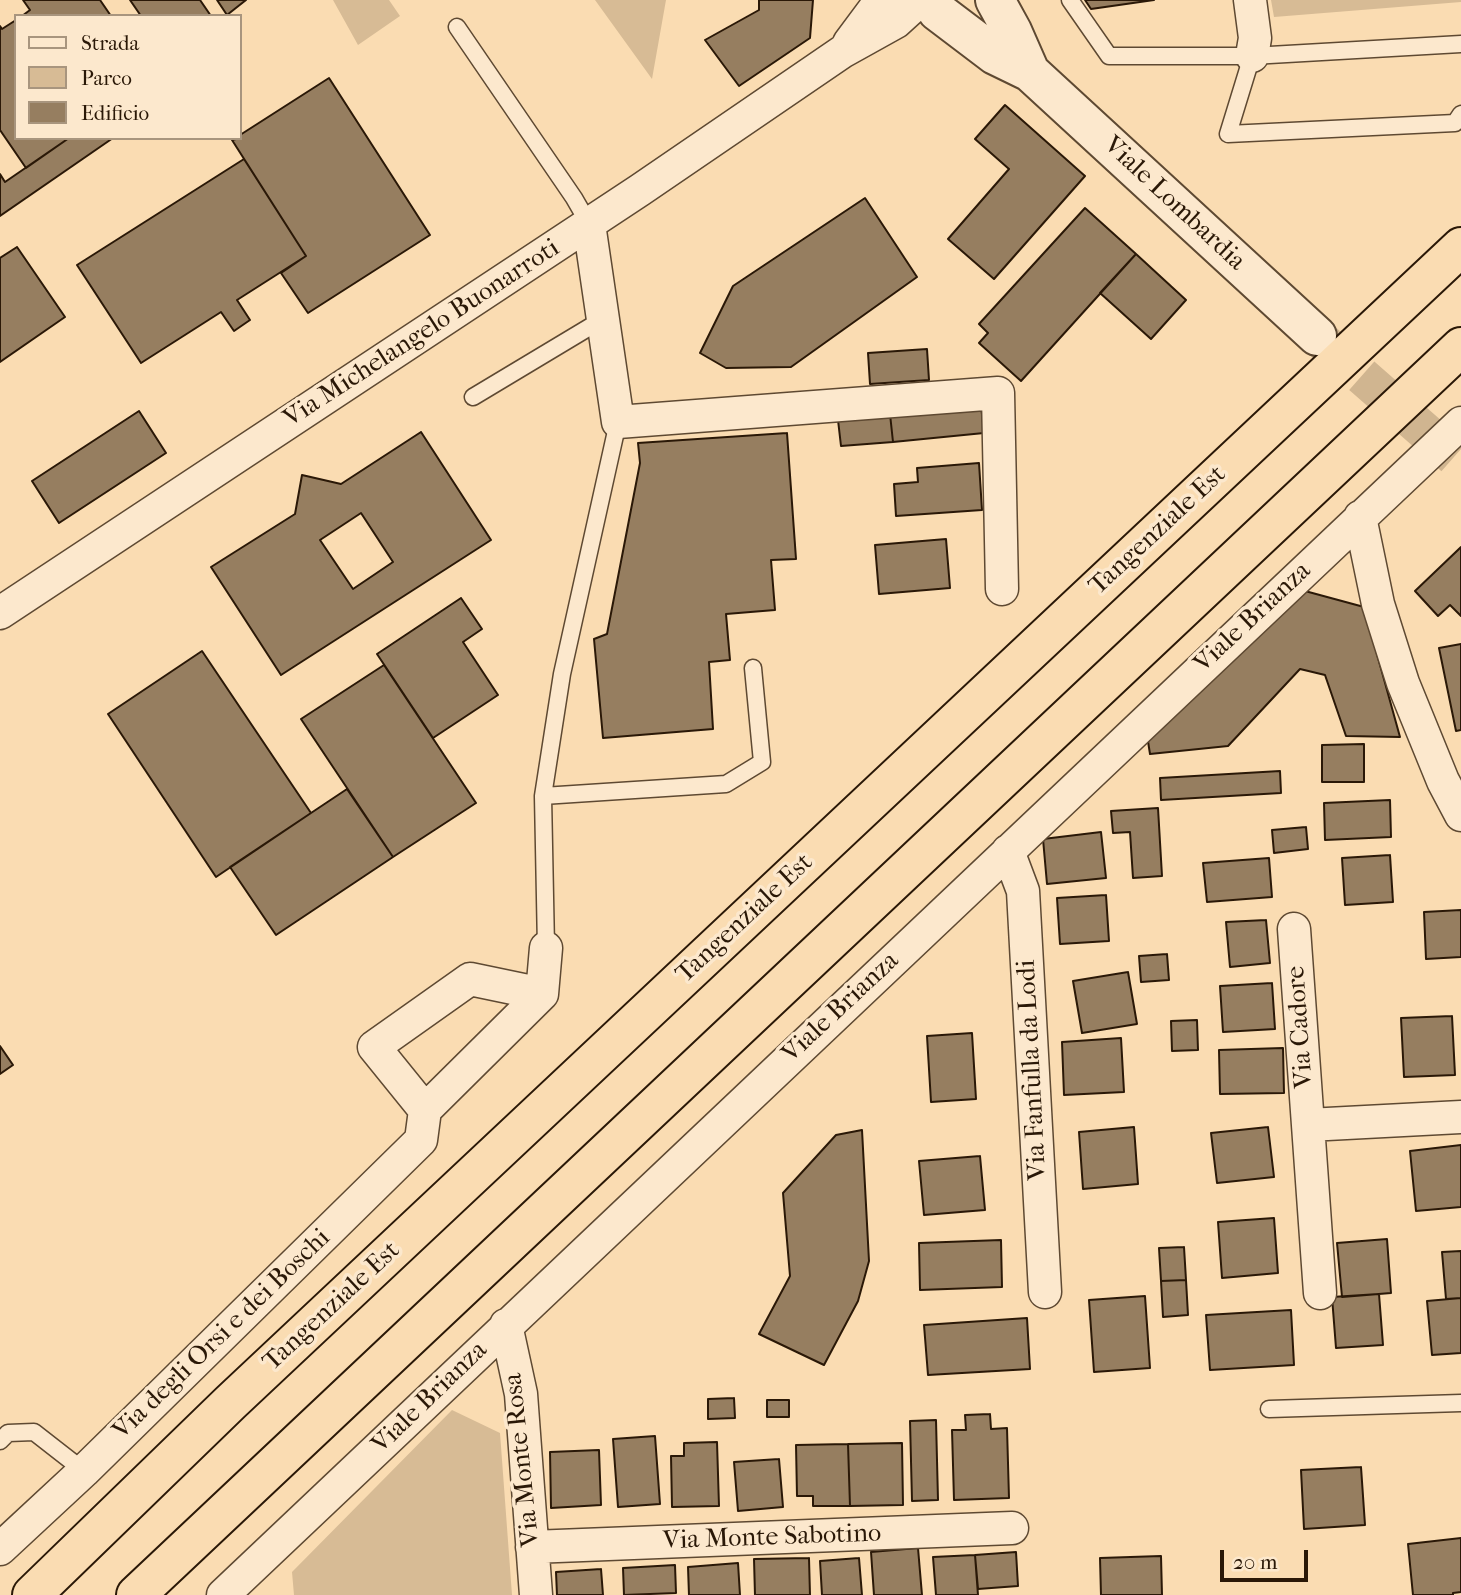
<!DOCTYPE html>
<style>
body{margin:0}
#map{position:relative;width:1461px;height:1595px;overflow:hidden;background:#fadcb2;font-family:"IM FELL French Canon",serif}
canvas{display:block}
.legend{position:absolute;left:14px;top:14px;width:228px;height:126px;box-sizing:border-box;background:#fce8cd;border:2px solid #a8957e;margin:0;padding:9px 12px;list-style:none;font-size:21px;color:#2a1807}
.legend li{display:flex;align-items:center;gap:14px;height:35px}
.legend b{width:35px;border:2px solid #a8957e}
.scale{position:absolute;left:1220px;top:1550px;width:88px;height:32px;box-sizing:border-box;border:4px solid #2a1807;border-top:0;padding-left:9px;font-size:21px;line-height:24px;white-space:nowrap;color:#2a1807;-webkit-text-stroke:5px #fce8cd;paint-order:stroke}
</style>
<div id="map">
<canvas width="1461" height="1595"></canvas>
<ul class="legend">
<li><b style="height:9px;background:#fce8cd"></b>Strada</li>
<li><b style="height:19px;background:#d7bb95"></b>Parco</li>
<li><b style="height:19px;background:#967e60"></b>Edificio</li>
</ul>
<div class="scale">20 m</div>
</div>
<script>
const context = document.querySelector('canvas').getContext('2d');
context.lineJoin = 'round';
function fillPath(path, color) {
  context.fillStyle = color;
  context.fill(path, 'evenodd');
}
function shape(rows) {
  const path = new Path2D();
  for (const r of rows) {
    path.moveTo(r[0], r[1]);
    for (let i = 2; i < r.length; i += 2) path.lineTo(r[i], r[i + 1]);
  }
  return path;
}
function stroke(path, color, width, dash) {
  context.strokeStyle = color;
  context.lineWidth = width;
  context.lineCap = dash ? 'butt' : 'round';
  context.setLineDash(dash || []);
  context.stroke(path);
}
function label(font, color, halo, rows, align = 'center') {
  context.font = font + ' "IM FELL French Canon",serif';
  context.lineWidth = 7;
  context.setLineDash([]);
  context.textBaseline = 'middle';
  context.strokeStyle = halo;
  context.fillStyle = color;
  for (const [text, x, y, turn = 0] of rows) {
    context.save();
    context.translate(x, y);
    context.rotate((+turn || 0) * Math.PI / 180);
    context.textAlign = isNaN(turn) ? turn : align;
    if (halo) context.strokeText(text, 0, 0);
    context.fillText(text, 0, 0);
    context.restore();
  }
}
fillPath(shape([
 [333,0,389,0,400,16,358,45],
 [595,0,666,0,652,79],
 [1271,0,1461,0,1461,2,1274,17],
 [452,1410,500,1433,512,1595,294,1595,292,1572]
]), '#d7bb95');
const building = shape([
 [23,0,100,0,111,16,22,16,30,10,23,0],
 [130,0,200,0,211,16,141,16,130,0],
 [217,0,246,0,227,15,217,0],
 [759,0,813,0,810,38,739,86,705,40,759,10,759,0],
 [1085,0,1154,0,1091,9,1085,0],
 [16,20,16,138,69,138,26,168,0,130,0,26,2,29,16,20],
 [329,78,430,235,308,313,281,273,306,256,232,140,240,138,240,135,329,78],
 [1005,105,1085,176,994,279,948,239,1009,169,975,139,1005,105],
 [69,138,113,138,0,216,0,174,5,182,69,138],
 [244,159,306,256,237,300,250,320,234,331,221,312,141,363,77,265,244,159],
 [865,198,917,277,791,367,726,368,700,353,733,286,865,198],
 [1085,208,1136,254,1021,381,979,343,988,333,979,324,1085,208],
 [17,247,65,317,0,362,0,258,17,247],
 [1136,254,1186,300,1151,339,1100,293,1136,254],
 [927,349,929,380,870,384,868,353,927,349],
 [981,405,984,433,893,442,890,414,981,405],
 [139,411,166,453,59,523,32,481,139,411],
 [890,414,893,442,841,446,838,420,890,414],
 [421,432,491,540,281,675,211,567,295,514,302,475,341,484,421,432],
 [361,513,393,562,353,589,320,540,361,513],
 [787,433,796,559,771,560,775,610,726,614,730,660,709,662,713,729,603,738,594,639,607,634,640,463,638,443,787,433],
 [979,463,982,510,896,516,894,484,918,482,917,468,979,463],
 [946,539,950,588,879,594,875,545,946,539],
 [1461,547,1461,616,1450,605,1438,616,1415,591,1461,547],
 [1305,591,1364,607,1400,737,1346,736,1325,675,1300,669,1228,746,1150,754,1147,735,1305,591],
 [461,598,482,629,463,642,498,695,433,738,377,654,461,598],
 [1461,644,1461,730,1456,731,1439,648,1461,644],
 [202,651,311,813,216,877,108,714,202,651],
 [384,665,476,803,393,857,301,719,384,665],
 [1364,744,1364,782,1322,782,1322,745,1364,744],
 [1280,771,1281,793,1161,800,1160,778,1280,771],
 [347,789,393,857,276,935,230,867,347,789],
 [1390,800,1391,837,1325,840,1324,803,1390,800],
 [1158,808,1162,876,1133,878,1130,832,1113,833,1111,811,1158,808],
 [1306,827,1308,849,1274,853,1272,830,1306,827],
 [1101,832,1106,878,1047,884,1043,839,1101,832],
 [1390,855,1393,902,1345,905,1342,858,1390,855],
 [1269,858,1272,897,1207,902,1203,863,1269,858],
 [1106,895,1109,941,1060,944,1057,898,1106,895],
 [1461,910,1461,957,1426,959,1424,912,1461,910],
 [1266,920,1270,963,1230,967,1226,922,1266,920],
 [1167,954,1169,980,1141,982,1139,956,1167,954],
 [1128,972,1137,1024,1082,1033,1073,981,1128,972],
 [1272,983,1275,1029,1223,1032,1220,986,1272,983],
 [1452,1016,1455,1075,1404,1077,1401,1018,1452,1016],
 [1197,1020,1198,1050,1172,1051,1171,1021,1197,1020],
 [972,1033,976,1099,931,1102,927,1036,972,1033],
 [1121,1038,1124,1092,1064,1095,1062,1042,1121,1038],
 [0,1046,13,1065,0,1074,0,1046],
 [1283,1048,1284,1093,1220,1094,1219,1050,1283,1048],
 [1134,1127,1138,1184,1083,1189,1079,1132,1134,1127],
 [1268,1127,1274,1177,1217,1183,1211,1133,1268,1127],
 [862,1130,869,1261,858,1301,824,1365,759,1334,790,1276,783,1193,836,1135,862,1130],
 [1461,1145,1461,1207,1416,1211,1410,1151,1461,1145],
 [980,1156,985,1210,924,1215,919,1161,980,1156],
 [1274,1218,1278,1273,1222,1278,1218,1222,1274,1218],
 [1387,1239,1391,1293,1342,1297,1337,1243,1387,1239],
 [1001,1240,1002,1287,920,1290,919,1243,1001,1240],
 [1184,1247,1186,1280,1161,1281,1159,1248,1184,1247],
 [1461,1251,1461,1298,1446,1299,1442,1252,1461,1251],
 [1186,1280,1188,1315,1163,1317,1161,1281,1186,1280],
 [1379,1294,1383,1345,1336,1348,1332,1297,1379,1294],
 [1145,1296,1150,1368,1094,1372,1089,1300,1145,1296],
 [1461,1298,1461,1353,1432,1355,1427,1301,1461,1298],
 [1291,1310,1294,1365,1210,1370,1206,1315,1291,1310],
 [1027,1318,1030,1369,928,1375,924,1325,1027,1318],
 [734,1398,735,1418,708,1419,708,1399,734,1398],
 [767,1400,789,1400,789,1417,767,1417,767,1400],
 [990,1414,991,1429,1007,1428,1009,1498,954,1500,952,1430,966,1430,965,1415,990,1414],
 [936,1420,938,1500,912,1501,910,1421,936,1420],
 [655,1436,660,1504,618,1507,613,1439,655,1436],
 [717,1442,719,1506,672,1507,671,1456,684,1456,684,1443,717,1442],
 [902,1443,903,1505,850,1506,848,1444,902,1443],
 [848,1444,850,1506,813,1506,813,1496,797,1496,796,1445,848,1444],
 [599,1450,601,1505,551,1508,550,1452,599,1450],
 [779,1459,783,1507,738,1511,734,1462,779,1459],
 [1361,1467,1365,1525,1304,1529,1301,1470,1361,1467],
 [1461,1538,1461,1592,1453,1593,1453,1595,1413,1595,1408,1544,1461,1538],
 [918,1548,922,1595,874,1595,871,1552,918,1548],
 [1016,1552,1018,1586,978,1589,975,1555,1016,1552],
 [975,1555,978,1595,936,1595,933,1557,975,1555],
 [1161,1556,1162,1595,1101,1595,1100,1558,1161,1556],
 [809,1558,810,1595,755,1595,754,1559,809,1558],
 [859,1558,862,1595,822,1595,820,1561,859,1558],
 [738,1563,740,1595,689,1595,688,1567,738,1563],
 [675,1565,676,1593,624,1595,623,1568,675,1565],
 [601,1569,603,1595,557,1595,556,1572,601,1569]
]);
fillPath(building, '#967e60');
stroke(building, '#2a1807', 2);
stroke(shape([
 [1319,338,1454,457]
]), '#d0b590', 38, [38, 19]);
const service = shape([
 [1070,0,1109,56,1252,56,1461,44],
 [457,27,574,198,589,224],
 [1252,56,1228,134,1455,123,1461,114],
 [473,397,603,319],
 [543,796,726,784,762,762,753,668],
 [546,948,543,796,562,674,618,422],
 [1269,1409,1461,1403],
 [0,1441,8,1433,34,1432,84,1471]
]);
const minor = shape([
 [1250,0,1255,38,1252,56],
 [849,43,881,0],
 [589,224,618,422,998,393,1002,589],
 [1360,517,1378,604,1403,683,1443,781,1461,815],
 [0,613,640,190,842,52,896,22,918,2],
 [1008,851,1023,891,1045,1292],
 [1294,929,1320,1293],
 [425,1110,374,1047,470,979,542,994],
 [1308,1125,1461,1117],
 [506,1325,521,1394,536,1595],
 [532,1547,1012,1528],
 [0,1549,84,1471,421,1140,425,1110,542,994,546,948],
 [223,1595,1461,423]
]);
const tertiary = shape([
 [995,0,1012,31,1030,72],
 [937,11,995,55,1030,72,1317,336]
]);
const motorway = shape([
 [32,1595,231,1402,1461,247],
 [136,1595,1461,347]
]);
stroke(service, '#5e4932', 19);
stroke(minor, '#5e4932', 35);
stroke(tertiary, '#5e4932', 42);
stroke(motorway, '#2a1807', 42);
stroke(service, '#fce8cd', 16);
stroke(minor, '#fce8cd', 32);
stroke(tertiary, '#fce8cd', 38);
stroke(motorway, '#fadcb2', 38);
label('26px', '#2a1807', '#fce8cd', [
 ["Viale Lombardia",1174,204,43],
 ["Via Michelangelo Buonarroti",422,334,-33],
 ["Tangenziale Est",1158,531,-43],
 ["Viale Brianza",1253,618,-43],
 ["Tangenziale Est",745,919,-43],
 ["Viale Brianza",841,1008,-43],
 ["Via Cadore",1301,1027,-94],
 ["Via Fanfulla da Lodi",1033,1070,-93],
 ["Tangenziale Est",332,1307,-43],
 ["Via degli Orsi e dei Boschi",222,1335,-44],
 ["Viale Brianza",430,1398,-44],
 ["Via Monte Rosa",523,1460,-96],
 ["Via Monte Sabotino",772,1538,-2]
]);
</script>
